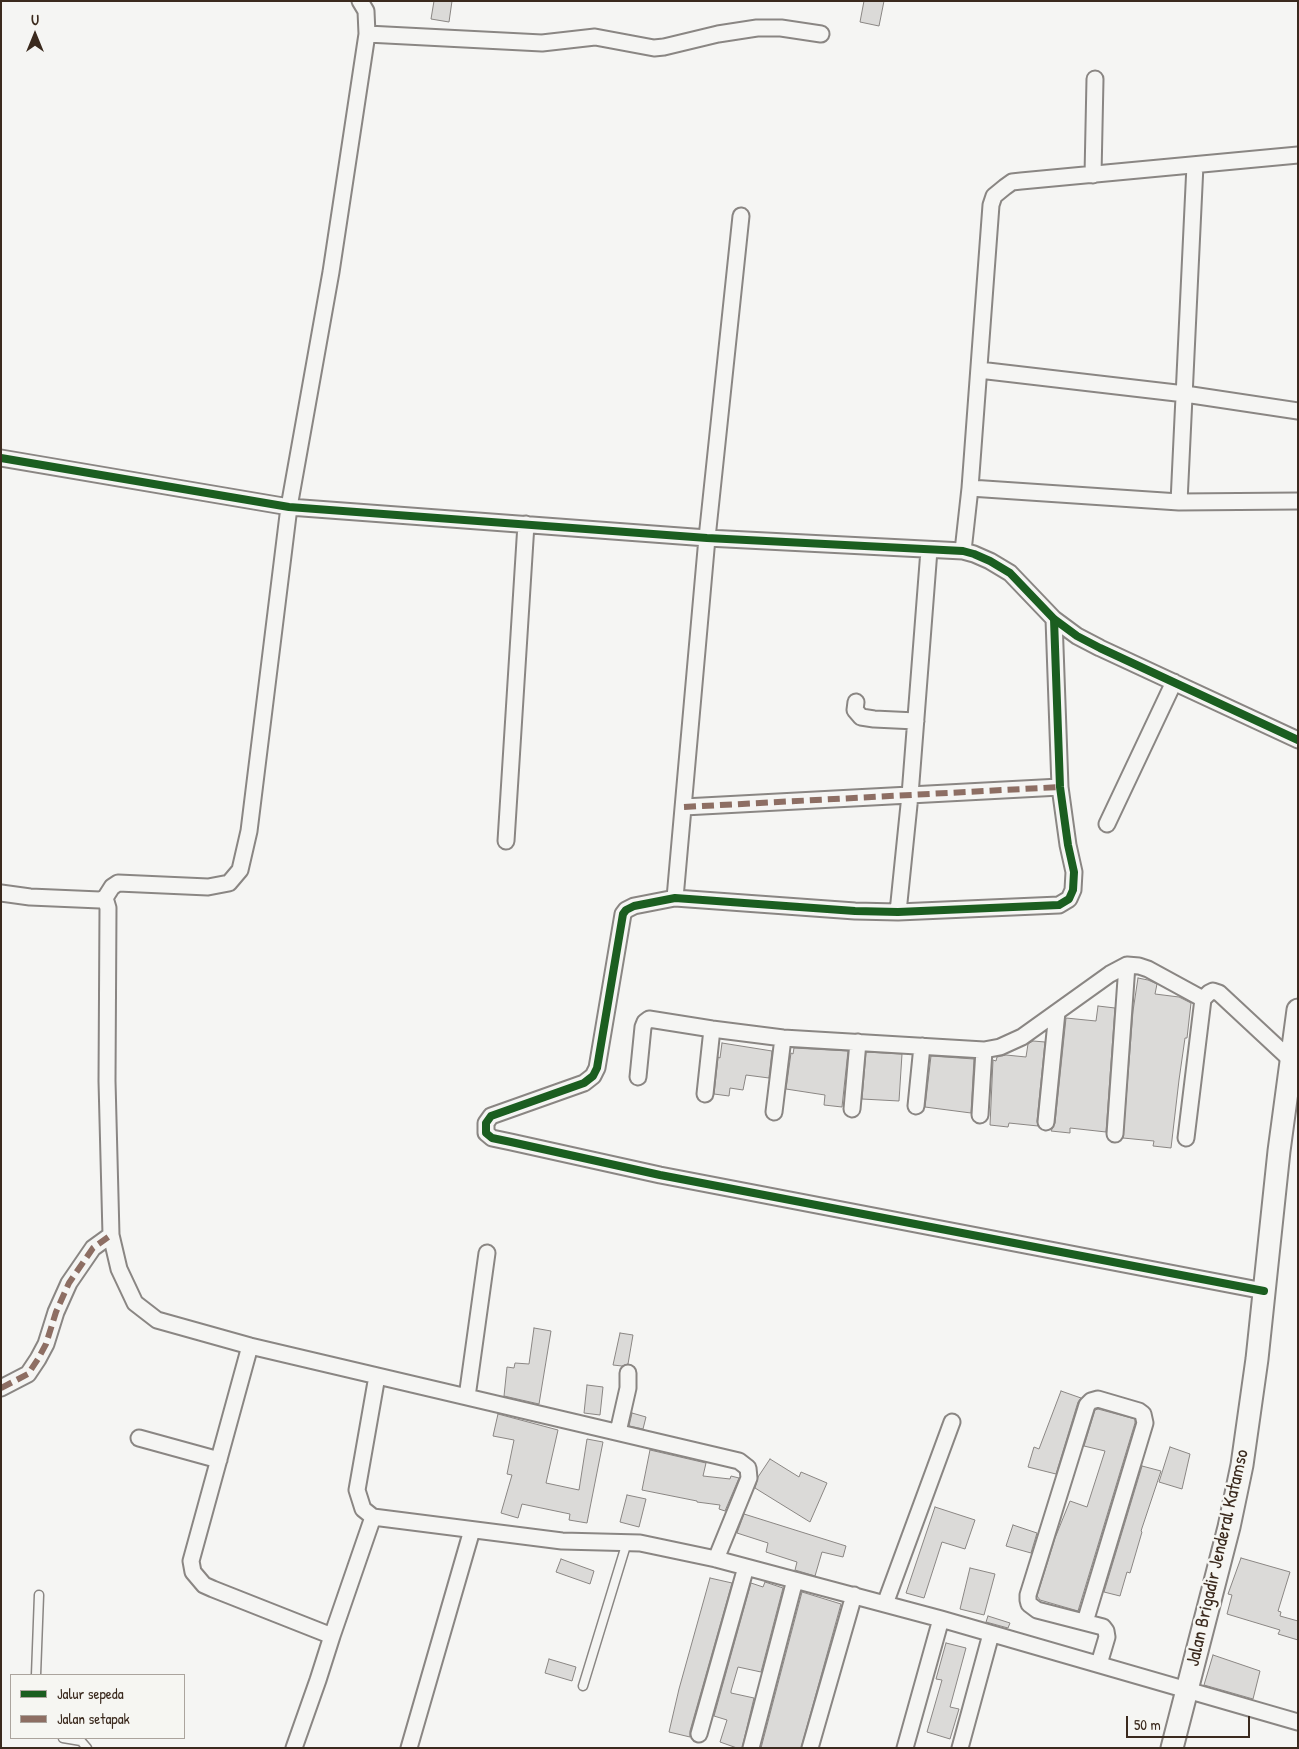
<!DOCTYPE html>
<style>
body{margin:0}
#map{position:relative;width:1299px;height:1749px;overflow:hidden;background:#f5f5f3;font-family:"Patrick Hand",sans-serif}
canvas{display:block}
.frame{position:absolute;inset:0;border:2px solid #3b2a1e;pointer-events:none}
.legend{position:absolute;left:10px;top:1674px;width:175px;height:65px;box-sizing:border-box;background:#f6f6f2;border:1px solid #aba49d;margin:0;padding:6px 9px;list-style:none;font-size:15px;color:#3b2a1e}
.legend li{display:flex;align-items:center;gap:10px;height:25px}
.legend b{width:25px;border:1px solid #aba49d}
.north{position:absolute;left:10px;top:10px;width:50px;height:50px;-webkit-text-stroke:4px #f6f6f2;paint-order:stroke;rotate:0deg;font-size:14px;font-weight:700;line-height:20px;text-align:center;color:#3b2a1e}
.north::after{content:'';display:block;margin:auto;width:18px;height:22px;background:#3b2a1e;clip-path:polygon(50% 0,100% 100%,50% 72%,0 100%)}
.scale{position:absolute;left:1126px;top:1716px;width:124px;height:22px;box-sizing:border-box;border:2px solid #3b2a1e;border-top:0;padding-left:6px;font-size:15px;line-height:18px;white-space:nowrap;color:#3b2a1e;-webkit-text-stroke:4px #f6f6f2;paint-order:stroke}
</style>
<div id="map">
<canvas width="1299" height="1749"></canvas>
<div class="frame"></div>
<ul class="legend">
<li><b style="height:6px;background:#1b5e20"></b>Jalur sepeda</li>
<li><b style="height:6px;background:#8d6e63"></b>Jalan setapak</li>
</ul>
<div class="north">U</div>
<div class="scale">50 m</div>
</div>
<script>
const context = document.querySelector('canvas').getContext('2d');
context.lineJoin = 'round';
function fillPath(path, color) {
  context.fillStyle = color;
  context.fill(path, 'evenodd');
}
function shape(rows) {
  const path = new Path2D();
  for (const r of rows) {
    path.moveTo(r[0], r[1]);
    for (let i = 2; i < r.length; i += 2) path.lineTo(r[i], r[i + 1]);
  }
  return path;
}
function stroke(path, color, width, dash) {
  context.strokeStyle = color;
  context.lineWidth = width;
  context.lineCap = dash ? 'butt' : 'round';
  context.setLineDash(dash || []);
  context.stroke(path);
}
function label(font, color, halo, rows, align = 'center') {
  context.font = font + ' "Patrick Hand",sans-serif';
  context.lineWidth = 5;
  context.setLineDash([]);
  context.textBaseline = 'middle';
  context.strokeStyle = halo;
  context.fillStyle = color;
  for (const [text, x, y, turn = 0] of rows) {
    context.save();
    context.translate(x, y);
    context.rotate((+turn || 0) * Math.PI / 180);
    context.textAlign = isNaN(turn) ? turn : align;
    if (halo) context.strokeText(text, 0, 0);
    context.fillText(text, 0, 0);
    context.restore();
  }
}
const building = shape([
 [434,1,452,1,449,22,431,19,434,1],
 [864,1,884,1,879,26,860,22,864,1],
 [1138,978,1148,980,1157,984,1155,994,1179,997,1191,1003,1187,1038,1185,1038,1179,1080,1171,1148,1153,1146,1154,1141,1123,1138,1133,1011,1138,978],
 [1098,1006,1115,1008,1106,1132,1070,1128,1070,1133,1051,1131,1055,1123,1066,1018,1096,1021,1098,1006],
 [1033,1041,1045,1042,1037,1121,1038,1126,1009,1123,1008,1127,990,1125,993,1060,996,1061,997,1057,1006,1055,1026,1057,1028,1044,1033,1041],
 [722,1043,772,1051,769,1078,746,1075,743,1090,730,1088,729,1096,714,1094,718,1057,720,1058,722,1043],
 [794,1048,848,1051,842,1107,824,1105,825,1095,786,1089,791,1053,793,1054,794,1048],
 [866,1052,902,1054,899,1101,862,1099,866,1052],
 [931,1056,974,1059,971,1113,925,1107,931,1056],
 [534,1328,551,1331,539,1404,504,1396,507,1367,514,1368,515,1363,529,1364,534,1328],
 [620,1333,633,1335,628,1364,622,1366,613,1365,620,1333],
 [587,1385,603,1387,600,1415,584,1413,587,1385],
 [1061,1391,1081,1398,1078,1402,1056,1474,1028,1467,1034,1447,1039,1449,1061,1391],
 [1098,1409,1135,1419,1135,1423,1078,1611,1040,1600,1037,1596,1055,1538,1070,1501,1087,1507,1105,1451,1084,1446,1095,1410,1098,1409],
 [632,1413,646,1417,643,1429,629,1426,632,1413],
 [498,1414,558,1430,546,1483,579,1490,587,1439,603,1442,587,1523,569,1520,570,1514,522,1504,518,1518,501,1513,512,1475,507,1474,514,1440,493,1436,498,1414],
 [1170,1447,1190,1454,1182,1489,1159,1482,1170,1447],
 [650,1450,706,1463,703,1476,730,1479,731,1476,739,1478,725,1511,719,1509,720,1505,697,1502,697,1501,642,1490,650,1450],
 [770,1459,799,1477,801,1472,827,1483,810,1522,755,1488,758,1477,770,1459],
 [1142,1466,1161,1471,1141,1531,1142,1532,1130,1573,1127,1572,1120,1596,1104,1592,1142,1466],
 [627,1495,646,1499,639,1527,620,1522,627,1495],
 [935,1507,975,1520,965,1549,942,1542,924,1598,906,1593,935,1507],
 [744,1514,846,1546,843,1557,822,1552,815,1576,795,1570,797,1562,766,1552,768,1543,737,1533,744,1514],
 [1013,1525,1037,1533,1031,1553,1006,1546,1013,1525],
 [1241,1558,1290,1572,1278,1611,1281,1612,1280,1616,1298,1621,1298,1640,1278,1634,1280,1630,1227,1614,1232,1595,1228,1594,1241,1558],
 [561,1559,594,1571,590,1584,556,1572,561,1559],
 [970,1568,995,1574,984,1615,960,1609,970,1568],
 [710,1578,732,1583,690,1731,690,1737,669,1732,679,1689,710,1578],
 [765,1582,783,1588,761,1672,738,1667,731,1691,731,1693,754,1698,742,1748,737,1748,720,1742,727,1720,714,1716,751,1583,763,1587,765,1582],
 [802,1592,841,1604,801,1748,761,1748,802,1592],
 [988,1616,1010,1623,1008,1628,986,1622,988,1616],
 [946,1643,966,1648,950,1707,959,1709,950,1739,927,1732,942,1680,936,1679,946,1643],
 [1213,1655,1260,1671,1253,1699,1204,1685,1213,1655],
 [549,1659,576,1667,572,1681,545,1673,549,1659]
]);
fillPath(building, '#dbdad8');
stroke(building, '#8a8683', 1);
const lane = shape([
 [36,1675,39,1595],
 [583,1686,627,1542],
 [63,1738,81,1741,87,1748]
]);
const street = shape([
 [367,34,542,43,595,37,654,48,664,47,718,34,757,28,781,28,821,34],
 [1093,175,1095,79],
 [979,370,1185,394,1298,411],
 [1,458,289,507,707,538,963,551,974,554,990,561,1010,573,1054,619,1077,636,1100,648,1298,740],
 [970,488,1179,502,1298,501],
 [1179,502,1195,165],
 [963,551,970,488,991,205,994,196,1005,187,1012,182,1021,181,1298,155],
 [1054,619,1060,787,1068,845,1074,872,1073,890,1069,899,1059,905,898,912,855,911,675,898,634,906,626,910,623,914,597,1068,593,1076,584,1083,491,1116,486,1123,486,1133,492,1138,511,1142,660,1175,1264,1291],
 [856,702,855,710,861,717,874,719,916,721],
 [684,807,1060,787],
 [1107,824,1174,682],
 [506,841,526,524],
 [1,893,30,897,100,900,105,898,112,887,118,883,208,887,229,883,240,870,249,831,289,507,331,272,367,34,366,11,360,1],
 [105,898,108,908,107,1081,111,1235,119,1269,135,1303,157,1320,250,1346,739,1461,748,1468,749,1478,716,1559],
 [675,898,707,538,741,216],
 [898,912,910,795,929,550],
 [638,1077,643,1027,645,1022,649,1019,712,1029,783,1038,984,1050,1000,1047,1022,1037,1110,974,1127,965],
 [705,1094,712,1029],
 [916,1106,922,1046],
 [852,1109,858,1042],
 [774,1112,783,1038],
 [980,1115,984,1050],
 [1046,1122,1057,1012],
 [1115,1134,1127,965,1139,966,1148,969,1203,999],
 [1186,1138,1203,999,1209,993,1213,991,1219,993,1291,1060],
 [250,1346,191,1561,193,1572,204,1585,213,1589,332,1636,373,1517],
 [377,1376,357,1490,363,1509,373,1517,562,1541,640,1543,716,1559,941,1619,1298,1722],
 [1,1388,28,1374,38,1359,46,1344,56,1312,69,1283,93,1248,111,1235],
 [467,1397,487,1253],
 [618,1432,628,1388,628,1373],
 [139,1438,219,1460],
 [885,1604,952,1422],
 [1085,1622,1145,1423,1143,1414,1139,1411,1098,1399,1091,1401,1087,1405,1028,1595,1028,1600,1029,1604,1037,1610,1103,1627,1106,1631,1107,1637,1099,1664],
 [699,1734,746,1567],
 [294,1748,318,1680,332,1636],
 [409,1748,472,1530],
 [751,1748,795,1580],
 [810,1748,854,1595],
 [905,1748,941,1619],
 [960,1748,991,1634]
]);
const secondary = shape([
 [1172,1748,1229,1527,1242,1465,1257,1359,1279,1151,1298,1010]
]);
stroke(lane, '#8a8683', 11);
stroke(street, '#8a8683', 19);
stroke(secondary, '#8a8683', 25);
stroke(lane, '#f5f5f3', 8);
stroke(street, '#f5f5f3', 15);
stroke(secondary, '#f5f5f3', 21);
stroke(shape([
 [684,807,1060,787],
 [1,1388,28,1374,38,1359,46,1344,56,1312,69,1283,93,1248,111,1235]
]), '#8d6e63', 6, [12, 6]);
stroke(shape([
 [1,458,289,507,707,538,963,551,974,554,990,561,1010,573,1054,619,1077,636,1100,648,1298,740],
 [1054,619,1060,787,1068,845,1074,872,1073,890,1069,899,1059,905,898,912,855,911,675,898,634,906,626,910,623,914,597,1068,593,1076,584,1083,491,1116,486,1123,486,1133,492,1138,511,1142,660,1175,1264,1291]
]), '#1b5e20', 8);
label('19px', '#3b2a1e', '#f6f6f2', [
 ["Jalan Brigadir Jenderal Katamso",1218,1558,-77]
]);
</script>
